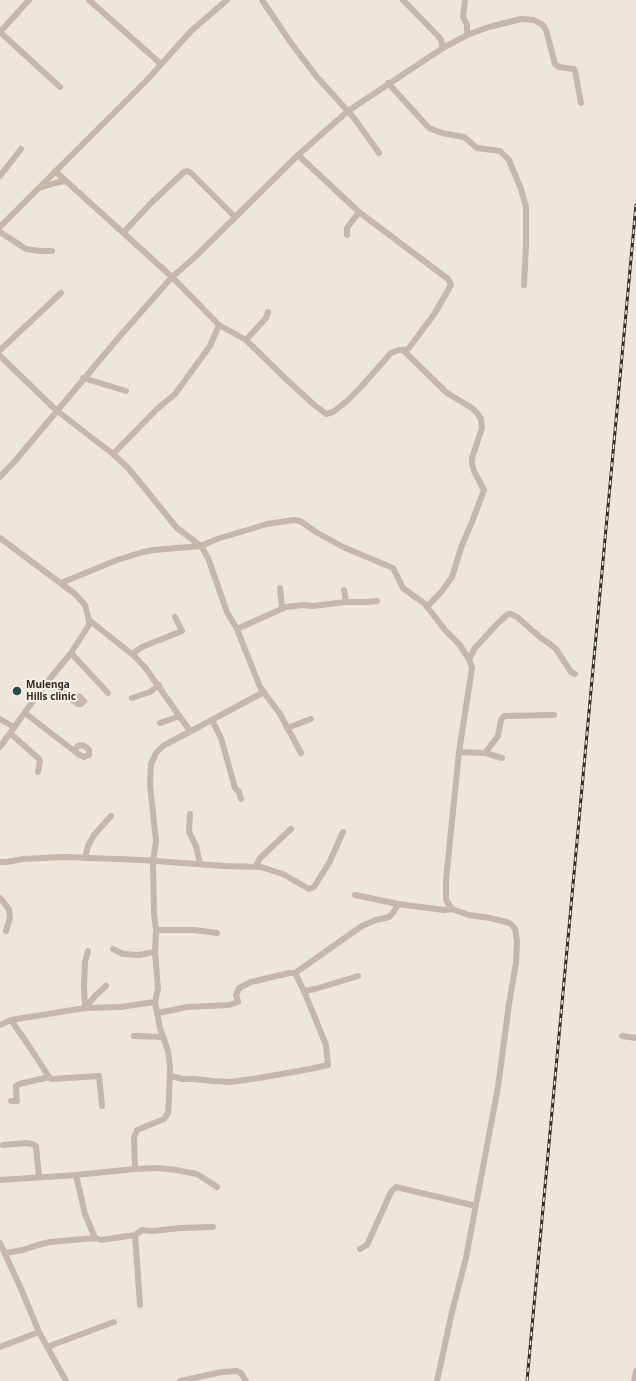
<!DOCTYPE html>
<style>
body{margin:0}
canvas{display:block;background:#efe6db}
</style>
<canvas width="636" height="1381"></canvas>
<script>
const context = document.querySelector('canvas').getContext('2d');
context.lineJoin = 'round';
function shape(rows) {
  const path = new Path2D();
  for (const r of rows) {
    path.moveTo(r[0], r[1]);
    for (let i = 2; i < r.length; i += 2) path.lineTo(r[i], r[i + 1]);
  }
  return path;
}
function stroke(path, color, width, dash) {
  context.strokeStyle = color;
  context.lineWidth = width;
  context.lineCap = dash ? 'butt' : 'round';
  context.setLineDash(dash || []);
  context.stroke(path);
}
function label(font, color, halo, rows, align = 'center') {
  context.font = font + ' "Noto Sans",sans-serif';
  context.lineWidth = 4;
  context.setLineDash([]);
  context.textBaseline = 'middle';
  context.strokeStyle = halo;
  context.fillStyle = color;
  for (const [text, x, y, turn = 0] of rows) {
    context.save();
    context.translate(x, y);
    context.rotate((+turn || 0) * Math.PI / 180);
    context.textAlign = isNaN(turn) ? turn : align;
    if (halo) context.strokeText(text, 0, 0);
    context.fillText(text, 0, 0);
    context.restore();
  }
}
stroke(shape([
 [89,0,161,64],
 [262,0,291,43,317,77,354,118,379,153],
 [403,0,439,37,441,40,443,48],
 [465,0,463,17,467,25,467,35],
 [0,32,60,87],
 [0,32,29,0],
 [388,83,429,128,442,133,464,137,477,148,500,151,509,160,521,189,526,207,526,245,524,285],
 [55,171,172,277,219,325,246,340,286,379,312,403,326,414,333,412,347,401,361,387,391,353,399,350,406,350,409,348,435,313,451,285,448,279,359,212,298,155],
 [0,176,21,149],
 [42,187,55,183,66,181],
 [0,227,147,80,191,31,227,0],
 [0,232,26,249,40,251,52,251],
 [124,232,152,202,184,172,187,171,191,173,235,217],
 [347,235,347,228,359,212],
 [246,340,266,318,268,312],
 [0,350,61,293],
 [403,350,447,393,472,408,477,413,481,419,482,428,472,458,472,464,474,471,484,490,472,522,462,545,452,577,442,591,427,607],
 [0,356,56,410,113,454,129,469,177,528,201,546,208,558,227,612,237,629,260,687,280,714,301,753],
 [83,378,126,391],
 [113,454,157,409,175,394,210,346,219,325],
 [0,477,15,461,120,336,172,277,194,258,298,155,348,111,443,48,467,35,489,27,521,19,534,20,543,25,546,30,555,64,559,67,574,69,575,71,581,103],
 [0,538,75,594,85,605,89,620,89,625,71,653,44,686,0,747],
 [61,583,117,560,143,552,154,550,201,546,217,539,267,524,294,520,300,521,316,532,343,547,393,568,403,588,425,604,445,630,459,644,469,659,472,668,459,752,446,880,446,900,452,909],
 [280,588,282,609],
 [344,590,346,602],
 [89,620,133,655,144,666,190,731],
 [237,629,286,607,303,605,313,606,346,602,368,602,377,601],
 [71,653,108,693],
 [132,654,142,647,182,631,175,617],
 [469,659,475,648,497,624,508,614,511,614,517,617,541,638,550,644,556,649,571,672,575,674],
 [47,682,78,704,81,704,84,701,79,696,75,696,71,699],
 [132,698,150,692,159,685],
 [25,713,78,754,84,757,89,755,89,750,86,747,83,745,78,746,74,750],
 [0,719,14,727],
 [212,720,221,738,235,788,239,792,241,799],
 [160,723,180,716],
 [287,728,311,719],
 [10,733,39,759,40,761,38,772],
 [459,752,485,753,502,758],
 [485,753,498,736,501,720,504,716,554,715],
 [190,814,189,832,196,846,200,864],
 [85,858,88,846,94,835,111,816],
 [0,862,7,862,23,859,65,857,142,860,224,866,261,867,283,874,309,889,314,887,329,863,343,832],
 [256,866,260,858,291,829],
 [355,895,398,904],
 [0,898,9,909,10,918,6,931],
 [156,930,194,930,217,933],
 [113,949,123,954,139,955,155,952],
 [295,973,362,926,376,920,389,917,393,913,398,904,444,910,452,909,469,915,490,918,507,922,512,925,515,929,517,941,516,963,509,1004,498,1087,466,1258,452,1312,437,1381],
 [304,991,315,989,358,976],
 [85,1008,84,986,85,962,88,951],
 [85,1008,96,995,106,986],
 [158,1013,187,1007,229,1005,238,1002,236,995,239,988,251,982,289,973,295,973,304,991,326,1045,328,1065,310,1069,259,1078,231,1082,213,1081,194,1079,183,1079,170,1076],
 [11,1020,31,1049,49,1077,52,1079,99,1076,102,1106],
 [0,1025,11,1020,85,1008,120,1007,155,1002],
 [134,1036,163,1037],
 [622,1036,636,1038],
 [11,1101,17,1101,16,1091,16,1086,19,1084,49,1077],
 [3,1145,26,1143,32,1144,36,1146,39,1177],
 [135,1169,134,1137,136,1133,137,1130,142,1128,164,1119,168,1113,169,1098,170,1067,168,1051,160,1028,155,1002,158,989,155,952,156,930,154,914,153,862,156,841,150,785,151,764,156,753,163,746,264,692],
 [76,1175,85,1214,95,1238],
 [0,1180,76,1175,135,1169,158,1168,176,1170,197,1174,217,1187],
 [135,1235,142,1230,152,1231,181,1228,213,1227],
 [0,1243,22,1291,39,1332,66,1381],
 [360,1249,367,1245,391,1192,396,1187,476,1206],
 [5,1253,23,1250,38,1245,50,1242,95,1238,101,1240,135,1235,140,1305],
 [0,1347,39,1332],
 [47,1347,114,1322],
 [180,1381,222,1372,237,1371,241,1373,246,1381],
 [634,1381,636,1371]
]), '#c5b7a9', 6);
const rail = shape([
 [527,1381,636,205]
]);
stroke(rail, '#332c28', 3);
stroke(rail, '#f7f0e7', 1.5, [4.5]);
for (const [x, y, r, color] of [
 [17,691,5,"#224b50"]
]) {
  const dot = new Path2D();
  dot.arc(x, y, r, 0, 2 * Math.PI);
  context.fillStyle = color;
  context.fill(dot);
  stroke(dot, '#f7f0e7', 1.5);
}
label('bold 10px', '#332c28', '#f7f0e7', [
 ["Mulenga",26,685],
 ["Hills clinic",26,697]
], 'left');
</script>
